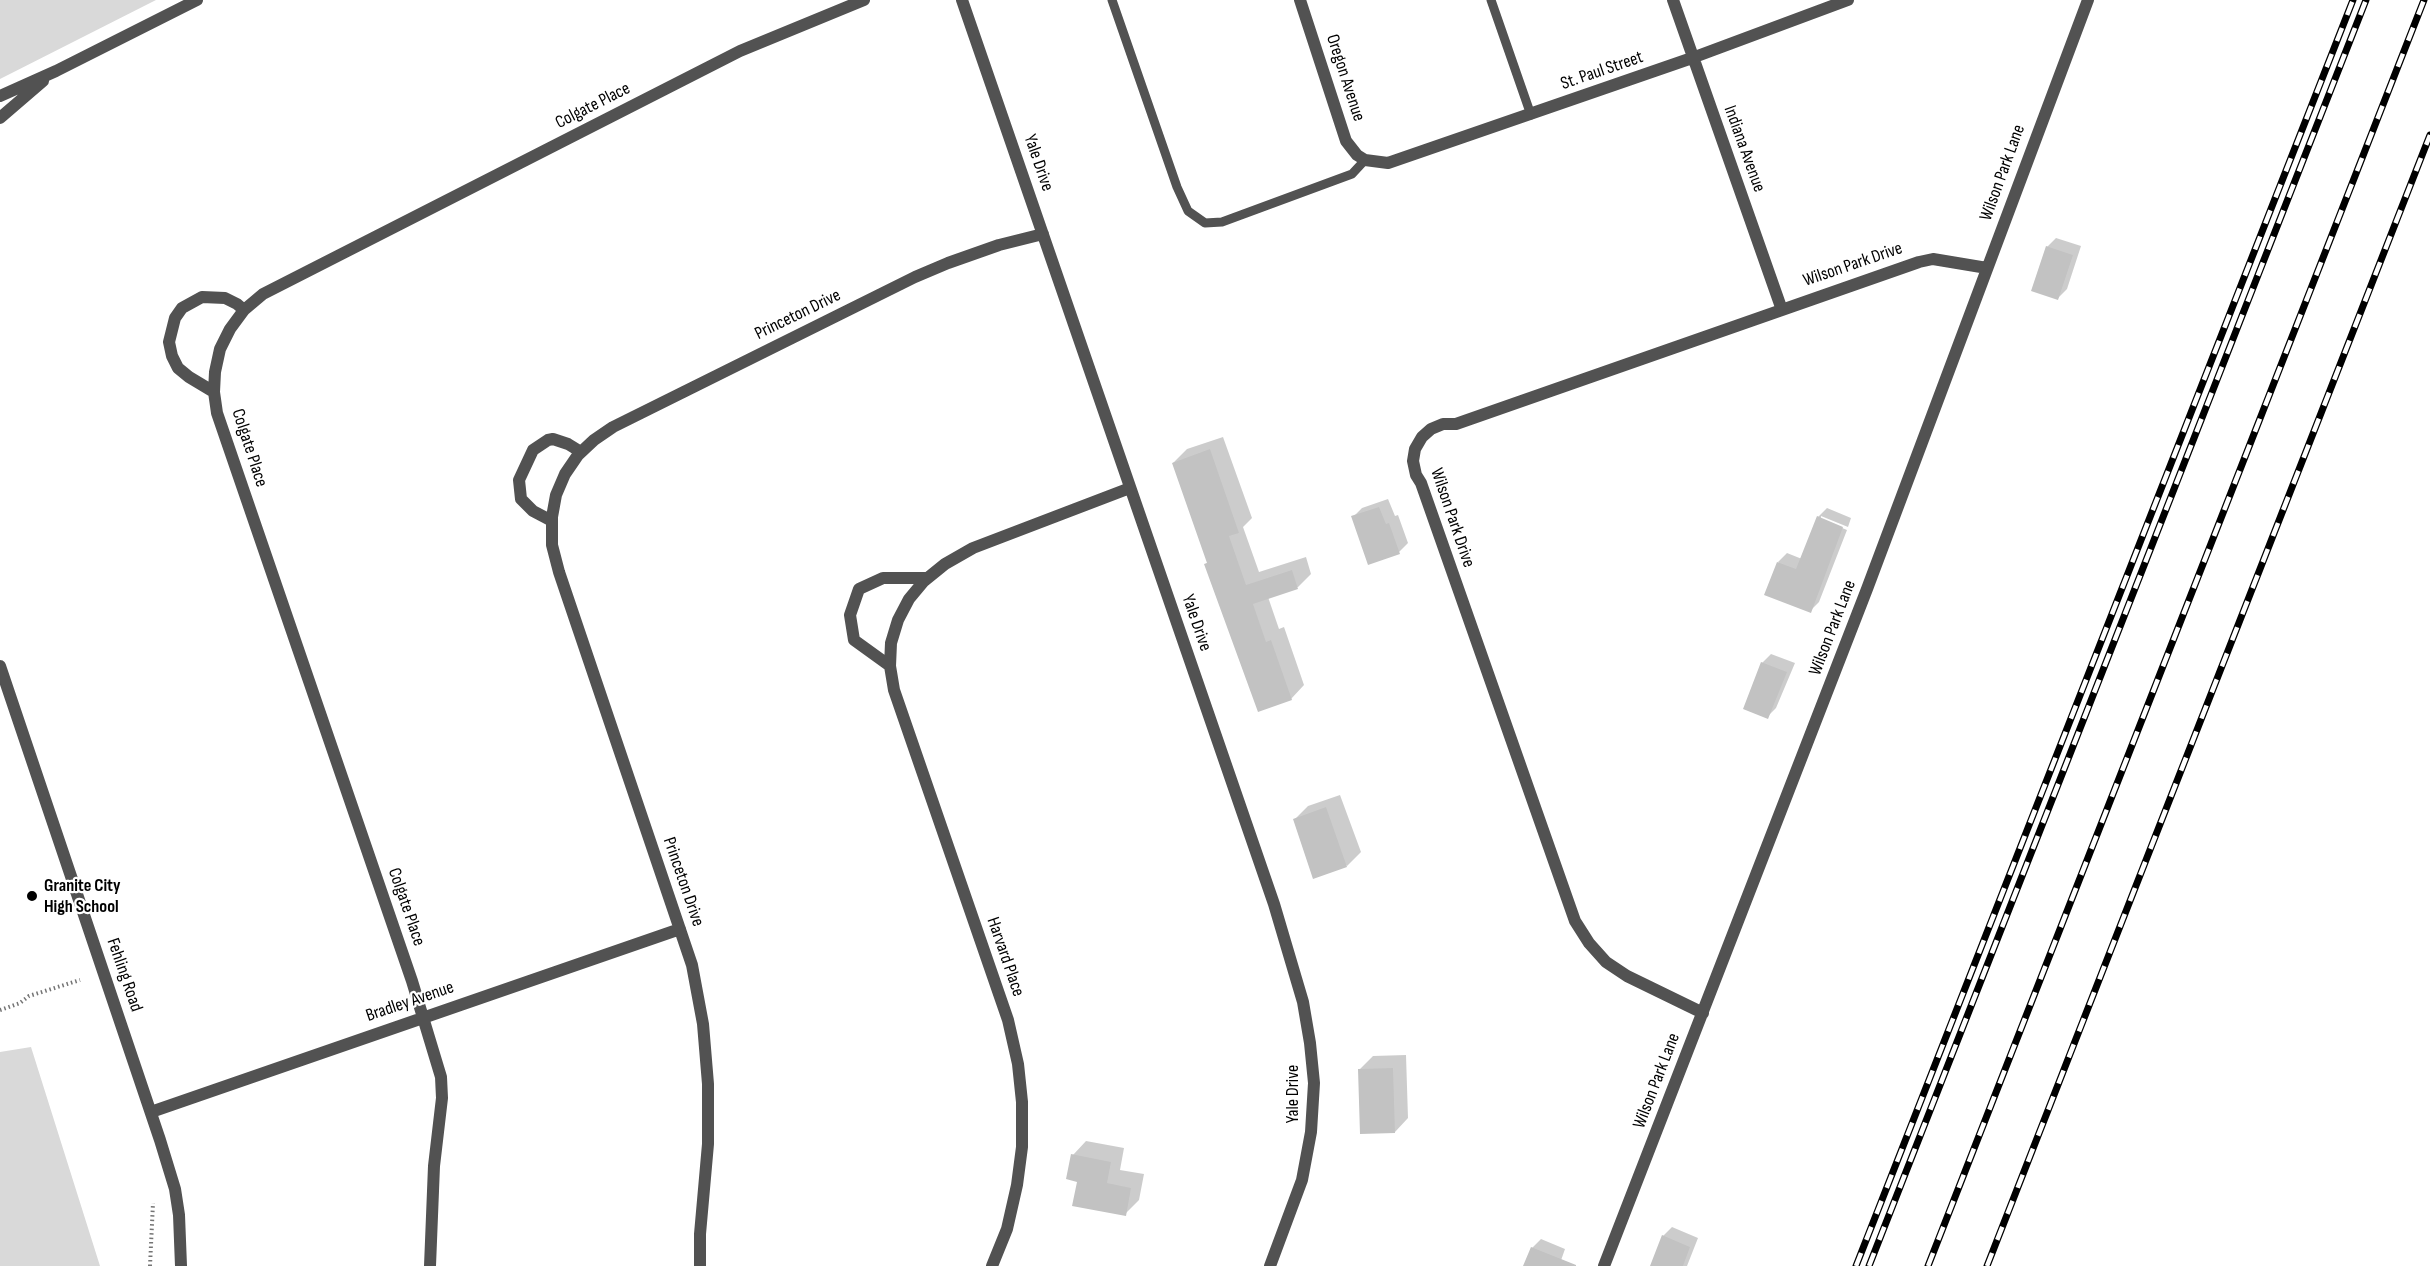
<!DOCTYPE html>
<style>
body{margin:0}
canvas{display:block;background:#fff}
</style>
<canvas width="2430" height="1266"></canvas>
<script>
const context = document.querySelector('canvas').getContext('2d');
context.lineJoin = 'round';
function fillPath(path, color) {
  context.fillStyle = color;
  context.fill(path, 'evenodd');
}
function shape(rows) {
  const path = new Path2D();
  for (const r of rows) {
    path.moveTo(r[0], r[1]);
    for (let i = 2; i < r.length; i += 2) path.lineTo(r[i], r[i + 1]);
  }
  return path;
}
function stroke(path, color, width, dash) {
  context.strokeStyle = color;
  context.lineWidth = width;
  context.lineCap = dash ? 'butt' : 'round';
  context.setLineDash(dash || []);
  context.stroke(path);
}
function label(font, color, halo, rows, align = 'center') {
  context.font = font + ' "Sofia Sans Condensed",sans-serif';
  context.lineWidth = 4.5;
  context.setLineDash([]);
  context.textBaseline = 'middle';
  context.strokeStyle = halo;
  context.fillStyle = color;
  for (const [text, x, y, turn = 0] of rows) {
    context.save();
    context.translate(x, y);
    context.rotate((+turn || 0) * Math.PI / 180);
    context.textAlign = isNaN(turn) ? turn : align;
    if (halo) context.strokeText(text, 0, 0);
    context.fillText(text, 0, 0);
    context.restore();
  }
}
fillPath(shape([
 [0,0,156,0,0,79],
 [31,1047,100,1266,0,1266,0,1052]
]), '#d9d9d9');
fillPath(shape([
 [2056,238,2081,246,2067,289,2058,298,2047,247],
 [1223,437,1252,518,1243,527,1259,572,1306,557,1311,574,1298,587,1268,597,1279,629,1284,627,1304,685,1291,699,1206,564,1208,562,1173,463,1187,449],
 [1388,499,1395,516,1398,515,1408,543,1399,552,1353,517,1362,508],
 [1827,508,1851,518,1848,527,1821,516,1821,519,1847,530,1819,602,1810,611,1778,562,1787,553,1802,559,1818,517],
 [1771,654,1795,663,1776,708,1767,717,1762,663],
 [1340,795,1361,852,1347,866,1294,820,1308,806],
 [1406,1055,1408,1118,1395,1132,1359,1070,1373,1056],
 [1086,1141,1124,1148,1120,1170,1144,1174,1139,1200,1125,1214,1079,1180,1073,1155],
 [1672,1227,1698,1238,1687,1266,1651,1266,1663,1236],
 [1541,1239,1565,1249,1559,1266,1525,1266,1532,1248]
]), '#0003');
fillPath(shape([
 [2046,246,2073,255,2058,300,2031,291],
 [1210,449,1239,533,1229,536,1246,585,1292,570,1298,589,1253,604,1266,642,1271,640,1292,700,1258,712,1204,564,1207,563,1172,463],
 [1379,507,1386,524,1389,523,1400,554,1368,565,1351,516],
 [1817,516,1843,527,1811,613,1764,595,1777,562,1796,569],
 [1761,662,1787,672,1768,719,1743,709],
 [1326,807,1347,867,1313,879,1293,819],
 [1393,1068,1395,1133,1360,1134,1358,1069],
 [1071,1154,1111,1162,1107,1183,1131,1188,1126,1216,1072,1206,1077,1182,1066,1179],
 [1662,1235,1690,1247,1683,1266,1650,1266],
 [1531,1247,1576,1265,1576,1266,1523,1266]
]), '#c2c2c2');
stroke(shape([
 [0,1010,20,1003,29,996,80,980],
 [150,1266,153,1203]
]), '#747474', 4, [1.5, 3]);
stroke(shape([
 [1112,0,1177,187,1188,211,1205,223,1222,222,1352,174,1365,160],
 [1491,0,1531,115]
]), '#525252', 9);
stroke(shape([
 [962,0,1274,904,1303,1002,1310,1043,1314,1083,1311,1132,1302,1180,1270,1266],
 [1300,0,1346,141,1357,155,1365,160,1388,163,1692,58,1848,0],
 [1673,0,1782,310],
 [0,96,56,71,197,0],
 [0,118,43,81],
 [214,392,189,377,178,368,172,356,169,342,175,318,182,308,202,297,225,298,237,304,244,310],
 [552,521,533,511,521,499,519,480,533,450,548,440,553,439,568,444,581,452],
 [0,666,160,1140,175,1189,179,1215,181,1266],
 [890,666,854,640,850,615,859,589,883,578,927,578],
 [1703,1013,1627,976,1606,962,1589,943,1575,921,1421,483,1416,475,1413,461,1415,449,1422,437,1431,429,1443,424,1456,424,1919,262,1933,259,1987,268],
 [151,1112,680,929],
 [430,1266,434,1166,442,1098,441,1077,412,981,217,413,214,392,215,372,220,349,230,329,244,310,263,294,740,51,864,0],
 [700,1266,700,1234,708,1144,708,1084,703,1024,692,965,559,572,552,545,552,517,556,495,565,474,578,455,594,440,613,427,915,277,948,263,999,245,1043,234],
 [992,1266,1007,1229,1017,1185,1022,1147,1022,1102,1018,1064,1008,1020,894,690,890,666,891,643,898,620,909,599,924,581,945,564,973,548,1130,488],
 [1604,1266,1867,589,2088,0]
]), '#525252', 12);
const rail = shape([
 [1856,1266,2353,0],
 [1869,1266,2366,0],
 [1928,1266,2424,0],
 [1987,1266,2430,135]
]);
stroke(rail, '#000', 7);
stroke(rail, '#fff', 4.5, [14]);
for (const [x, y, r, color] of [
 [32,896,6,"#000"]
]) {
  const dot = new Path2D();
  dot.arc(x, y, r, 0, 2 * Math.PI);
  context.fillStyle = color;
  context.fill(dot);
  stroke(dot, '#fff', 2);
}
label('18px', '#000', '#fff', [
 ["St. Paul Street",1602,71,-19],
 ["Oregon Avenue",1345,78,72],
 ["Colgate Place",593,106,-27],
 ["Indiana Avenue",1744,149,70],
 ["Yale Drive",1038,163,71],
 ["Wilson Park Lane",2003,173,-70],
 ["Wilson Park Drive",1853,265,-19],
 ["Princeton Drive",798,315,-26],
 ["Colgate Place",249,448,72],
 ["Wilson Park Drive",1452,518,71],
 ["Yale Drive",1196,623,71],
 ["Wilson Park Lane",1833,628,-69],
 ["Princeton Drive",683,882,71],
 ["Colgate Place",406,907,71],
 ["Harvard Place",1005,957,71],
 ["Fehling Road",124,975,71],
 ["Bradley Avenue",410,1002,-19],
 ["Wilson Park Lane",1657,1081,-69],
 ["Yale Drive",1293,1094,-90]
]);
label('bold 18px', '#000', '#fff', [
 ["Granite City",44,886],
 ["High School",44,907]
], 'left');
</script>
